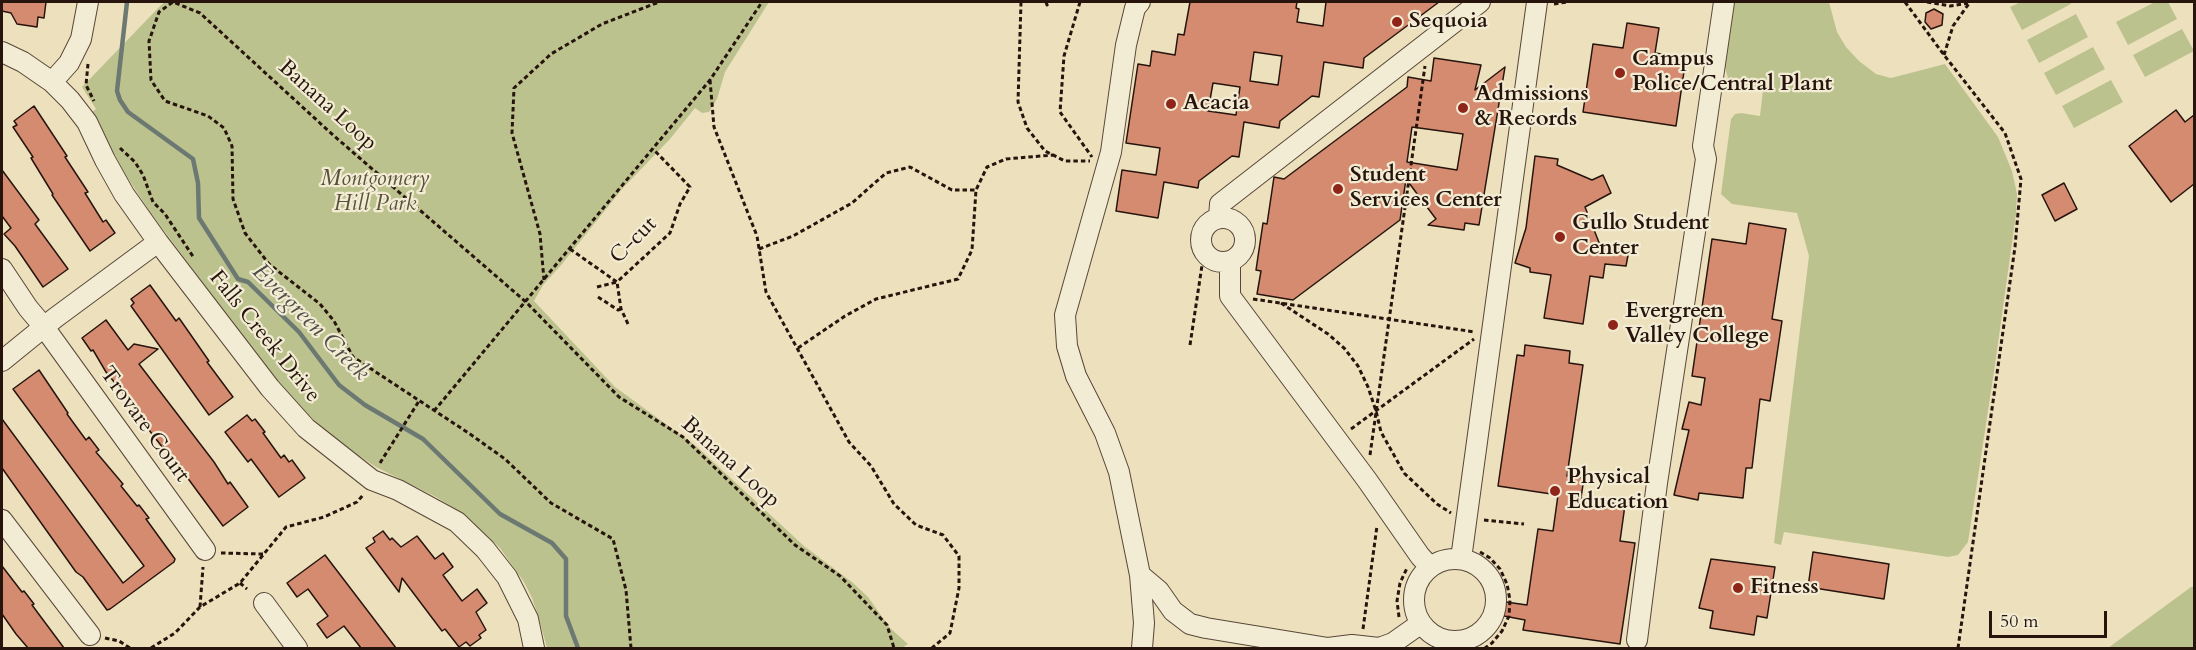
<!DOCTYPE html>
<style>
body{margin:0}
#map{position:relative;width:2196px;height:650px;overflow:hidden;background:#ede1bd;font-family:Cardo,serif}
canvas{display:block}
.frame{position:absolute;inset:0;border:3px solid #26140d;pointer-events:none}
.scale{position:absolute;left:1989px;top:611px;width:118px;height:27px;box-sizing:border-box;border:3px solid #26140d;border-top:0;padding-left:8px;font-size:18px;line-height:21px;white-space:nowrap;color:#26140d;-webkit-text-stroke:4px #f3ecd4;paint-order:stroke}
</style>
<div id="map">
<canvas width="2196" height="650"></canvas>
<div class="frame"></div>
<div class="scale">50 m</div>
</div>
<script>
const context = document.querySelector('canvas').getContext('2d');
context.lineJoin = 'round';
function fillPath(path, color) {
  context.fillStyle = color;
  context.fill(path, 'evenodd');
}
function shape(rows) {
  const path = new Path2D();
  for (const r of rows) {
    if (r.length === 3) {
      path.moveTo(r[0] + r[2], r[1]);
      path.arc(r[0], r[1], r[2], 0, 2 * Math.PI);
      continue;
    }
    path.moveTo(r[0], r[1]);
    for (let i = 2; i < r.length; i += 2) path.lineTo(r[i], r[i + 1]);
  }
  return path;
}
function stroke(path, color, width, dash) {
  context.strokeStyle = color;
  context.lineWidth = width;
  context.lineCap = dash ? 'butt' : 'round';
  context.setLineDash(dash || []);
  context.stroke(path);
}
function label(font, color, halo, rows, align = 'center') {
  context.font = font + ' Cardo,serif';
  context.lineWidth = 4.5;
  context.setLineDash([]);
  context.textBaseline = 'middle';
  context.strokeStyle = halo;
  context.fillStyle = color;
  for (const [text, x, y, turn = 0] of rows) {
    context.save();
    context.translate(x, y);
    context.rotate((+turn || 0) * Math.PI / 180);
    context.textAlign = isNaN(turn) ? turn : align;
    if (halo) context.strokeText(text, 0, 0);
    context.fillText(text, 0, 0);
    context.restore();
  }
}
fillPath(shape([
 [164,2,769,2,725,72,717,99,709,112,702,113,695,108,670,139,623,188,562,264,543,285,534,301,615,387,696,446,804,546,853,583,868,597,890,628,908,644,902,648,547,648,538,615,532,598,524,582,500,548,462,513,436,497,376,467,344,446,298,406,257,356,150,212,125,174,92,112,96,109,82,87],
 [1732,2,1829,2,1837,32,1846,47,1859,61,1876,74,1891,78,1945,64,1998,137,2012,171,2017,194,2016,214,1995,365,1968,542,1958,555,1948,557,1784,532,1781,545,1774,543,1809,256,1797,213,1732,204,1721,194,1731,119,1735,114,1741,113,1760,116,1763,90,1739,86,1732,83,1728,78,1724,64],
 [2021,2,2070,2,2071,4,2022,30,2010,7],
 [2155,2,2168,2,2177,19,2128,45,2116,22],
 [2076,14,2088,37,2039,63,2027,40],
 [2182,29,2194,51,2145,77,2133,55],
 [2093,47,2105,69,2056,95,2044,73],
 [2111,80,2123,102,2074,128,2062,106],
 [2191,587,2194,587,2194,648,2108,648]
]), '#bcc28e');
stroke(shape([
 [127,2,117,91,120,100,128,112,193,159,198,183,199,218,238,279,248,282,299,332,339,385,365,405,423,439,500,514,552,543,566,559,566,616,578,648]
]), '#6c7973', 4.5);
const building = shape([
 [2,2,46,2,44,18,38,17,37,27,17,24,11,13,2,11,2,2],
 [1190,2,1297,2,1296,8,1299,9,1297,22,1323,26,1326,2,1439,2,1364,58,1363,68,1324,62,1319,97,1312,96,1280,121,1279,128,1244,122,1239,157,1232,156,1199,181,1198,188,1164,182,1158,218,1116,211,1122,170,1156,175,1160,148,1126,143,1138,64,1150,66,1152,51,1175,55,1178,34,1184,35,1190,2],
 [1254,52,1282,56,1278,85,1250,81,1254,52],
 [1213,83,1240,87,1236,115,1208,111,1213,83],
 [1934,9,1943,14,1942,25,1931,29,1925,22,1926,13,1934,9],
 [1627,23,1659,28,1655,53,1686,58,1676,126,1583,112,1593,44,1623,48,1627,23],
 [1434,58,1481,65,1475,90,1505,67,1479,225,1465,223,1464,230,1428,225,1436,219,1406,179,1400,220,1293,300,1257,294,1261,271,1256,270,1263,223,1267,224,1274,177,1284,179,1407,87,1408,77,1431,81,1434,58],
 [1412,127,1463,134,1457,170,1407,162,1412,127],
 [34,106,67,156,65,157,88,192,85,193,103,222,106,220,115,233,90,251,52,195,53,194,31,158,33,157,13,127,17,125,14,121,34,106],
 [2176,110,2185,122,2194,115,2194,184,2171,202,2129,146,2176,110],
 [1535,156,1558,159,1557,165,1592,180,1603,175,1611,193,1585,207,1600,245,1629,250,1626,266,1605,264,1603,278,1590,276,1583,324,1544,318,1551,275,1530,272,1530,268,1515,263,1526,228,1535,156],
 [2,170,39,220,35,224,68,269,43,287,15,246,4,234,11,228,2,216,2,170],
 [2064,183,2077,209,2055,221,2042,195,2064,183],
 [1749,223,1786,229,1772,319,1782,321,1770,401,1760,399,1752,468,1746,468,1743,498,1699,493,1698,500,1674,495,1689,430,1682,429,1689,402,1701,405,1705,378,1692,376,1712,239,1746,244,1749,223],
 [150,285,176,321,179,318,209,361,207,362,233,397,209,415,131,306,134,303,131,299,150,285],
 [106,320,128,350,134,344,158,349,139,364,214,462,228,484,230,482,248,507,223,526,164,446,163,448,135,412,132,406,133,405,106,372,93,350,91,351,82,338,106,320],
 [1525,345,1570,351,1569,363,1583,365,1567,476,1584,478,1581,498,1625,505,1620,541,1635,543,1620,644,1523,630,1525,620,1504,616,1506,602,1527,605,1538,529,1553,531,1558,495,1498,486,1517,355,1524,356,1525,345],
 [39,370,68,413,67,414,86,440,89,437,99,450,96,452,123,484,121,486,137,506,139,505,149,518,146,519,175,559,174,562,110,609,107,610,83,577,76,572,2,468,2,419,123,583,144,566,13,389,39,370],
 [247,415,252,421,255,419,265,432,263,433,281,458,284,455,289,462,292,460,305,478,279,497,251,459,248,462,225,432,247,415],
 [383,531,390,540,392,538,401,547,417,536,435,559,443,553,453,567,443,575,462,601,477,589,487,603,476,612,486,630,479,635,481,638,470,646,466,642,459,647,445,629,442,631,402,578,399,592,366,548,375,542,373,538,383,531],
 [1813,552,1889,564,1884,599,1808,587,1813,552],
 [325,555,351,589,396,648,361,648,344,626,327,638,317,624,328,616,308,589,297,597,287,583,325,555],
 [1711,559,1775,567,1767,618,1757,616,1754,635,1710,628,1713,611,1699,608,1711,559],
 [2,566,22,592,24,591,34,604,32,605,64,648,28,648,16,634,2,614,2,566]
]);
fillPath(building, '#d58b70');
stroke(building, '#26140d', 1.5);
const minor = shape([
 [1140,2,1135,8,1126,45,1111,152,1065,315,1067,346,1076,376,1105,433,1119,472,1140,575,1144,623,1142,648],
 [2,52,23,62,52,82,70,100,87,122,105,160,124,194,158,242,270,388,306,428,372,480,398,490,457,522,485,549,507,577,528,619,534,648],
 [52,82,69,63,81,39,88,2],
 [1223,240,22],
 [1219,218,1220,204,1480,2],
 [1230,261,1230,296,1367,480,1420,556,1430,567],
 [2,269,28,308,44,327,205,550],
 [2,361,55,318,158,242],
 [2,520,90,635],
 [1455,600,41],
 [1461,559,1537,2],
 [1140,575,1159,591,1173,611,1190,624,1206,628,1328,648,1352,645,1379,648,1393,643,1420,624],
 [264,603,297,648],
 [1637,640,1657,483,1706,159,1703,146,1724,2]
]);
stroke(minor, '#584739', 22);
stroke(shape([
 [1021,2,1018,102,1027,128,1045,151,1065,161,1090,161],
 [1046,2,1047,5,1050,2],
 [1080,2,1064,56,1060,112,1092,157],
 [1905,2,1944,55,2005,133,2021,179,2015,247,1958,648],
 [1927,2,1950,6,1968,3],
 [1554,4,1567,2],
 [1944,55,1953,26,1970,2],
 [88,64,86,85,94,101],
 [710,80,714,127,757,236,766,292,849,442,871,466,894,504,916,525,943,535,959,556,959,588,950,633,932,648],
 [120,148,135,162,143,175,153,202,165,214,194,258],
 [570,249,617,282,670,233,680,204,690,187,653,149],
 [759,249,793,236,852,203,886,173,910,167,952,190,975,190],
 [544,280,540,234,512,133,514,88,551,54,602,24,659,2],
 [597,287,617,282,621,309,628,324],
 [598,297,618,310,621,309],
 [1253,299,1475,332],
 [1281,303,1328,334,1344,348,1358,366,1368,387,1376,411,1381,432,1404,473,1437,504,1451,513],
 [1190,345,1204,252],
 [798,348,845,316,876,299,958,279,972,250,976,190,987,167,1006,159,1053,155],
 [434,411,710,80,762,2],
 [1351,429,1474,339],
 [1370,455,1425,66],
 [380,463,419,401],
 [1484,520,1524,524],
 [1480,552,1490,558,1500,569,1507,584,1510,600,1509,616,1502,631,1492,643,1485,648],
 [221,553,263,554],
 [240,583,247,589],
 [200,607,203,567],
 [1399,617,1397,601,1400,583,1407,568],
 [1363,629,1377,526],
 [105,638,119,641,130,648],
 [151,648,175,633,200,607,240,583,286,527,324,517,357,502,363,495],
 [631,648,626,590,613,539,551,503,505,459,470,434,353,357,334,321,320,304,269,264,245,233,233,199,232,146,224,128,208,116,165,101,151,80,149,41,159,12,173,2,200,13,333,135,526,302,619,397,683,437,795,545,840,576,887,625,894,648]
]), '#26140d', 3, [4.5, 3]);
stroke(minor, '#f3ecd4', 20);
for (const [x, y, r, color] of [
 [1397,22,6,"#8f2418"],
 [1620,73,6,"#8f2418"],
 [1171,104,6,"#8f2418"],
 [1463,108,6,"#8f2418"],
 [1338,189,6,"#8f2418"],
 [1560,237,6,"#8f2418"],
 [1613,325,6,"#8f2418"],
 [1555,491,6,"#8f2418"],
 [1738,588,6,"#8f2418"]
]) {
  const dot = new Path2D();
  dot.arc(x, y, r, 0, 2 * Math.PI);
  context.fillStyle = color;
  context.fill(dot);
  stroke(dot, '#f3ecd4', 2);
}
label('bold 22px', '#26140d', '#f3ecd4', [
 ["Sequoia",1409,22],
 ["Campus",1632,60],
 ["Police/Central Plant",1632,85],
 ["Admissions",1475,95],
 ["& Records",1475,120],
 ["Acacia",1183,104],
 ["Student",1350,176],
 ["Services Center",1350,201],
 ["Gullo Student",1572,224],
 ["Center",1572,249],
 ["Evergreen",1625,312],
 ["Valley College",1625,337],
 ["Physical",1567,478],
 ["Education",1567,503],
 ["Fitness",1750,588]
], 'left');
label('22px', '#26140d', '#f3ecd4', [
 ["Banana Loop",327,106,42],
 ["C-cut",634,241,-45],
 ["Falls Creek Drive",264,337,51],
 ["Trovare Court",144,425,54],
 ["Banana Loop",730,463,42]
]);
label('italic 22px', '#5a513a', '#f3ecd4', [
 ["Montgomery",375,180],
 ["Hill Park",375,205]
]);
label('italic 24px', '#4f4f48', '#f3ecd4', [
 ["Evergreen Creek",310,323,45]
]);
</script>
